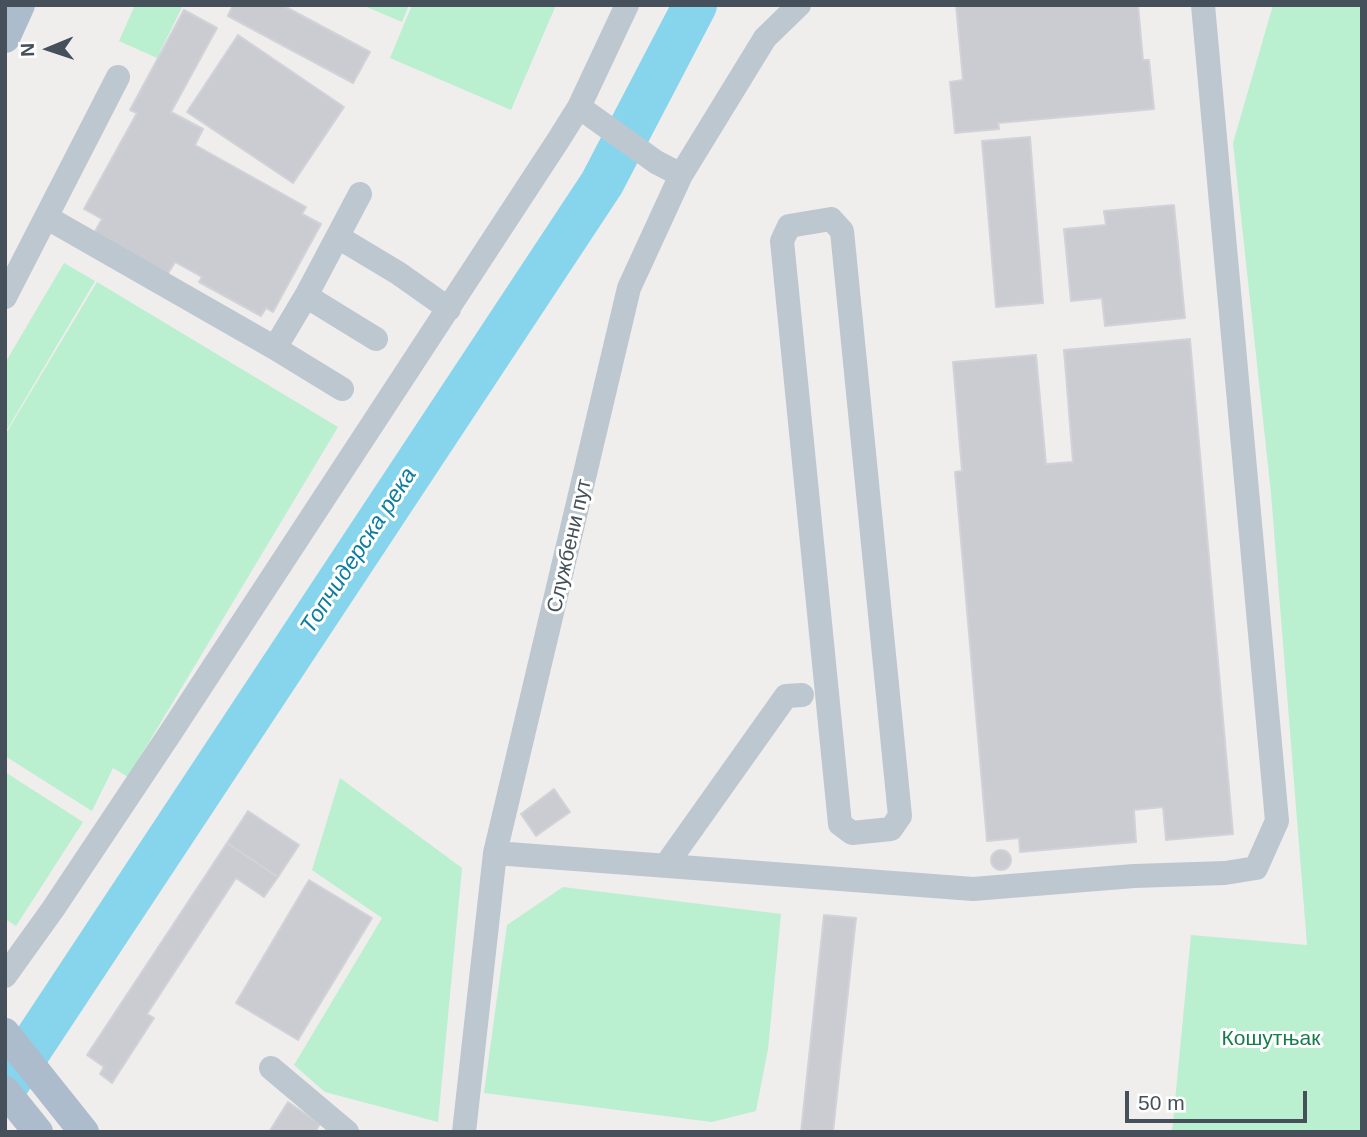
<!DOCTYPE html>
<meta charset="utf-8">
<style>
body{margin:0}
#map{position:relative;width:1367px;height:1137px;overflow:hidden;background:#f0eded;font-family:Arial,sans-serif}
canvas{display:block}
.frame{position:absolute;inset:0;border:7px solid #45505a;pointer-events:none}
.north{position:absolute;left:14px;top:14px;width:70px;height:70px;-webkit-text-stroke:5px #fff;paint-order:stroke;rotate:268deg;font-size:19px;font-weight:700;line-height:28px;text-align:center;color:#45505a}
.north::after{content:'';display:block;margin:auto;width:24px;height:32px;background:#45505a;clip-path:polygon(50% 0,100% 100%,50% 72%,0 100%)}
.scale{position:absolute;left:1125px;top:1091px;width:182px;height:32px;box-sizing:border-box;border:4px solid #45505a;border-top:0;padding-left:9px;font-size:21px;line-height:24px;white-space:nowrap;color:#45505a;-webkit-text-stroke:5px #fff;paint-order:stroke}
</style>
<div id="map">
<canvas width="1367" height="1137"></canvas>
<div class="frame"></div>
<div class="north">N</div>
<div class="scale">50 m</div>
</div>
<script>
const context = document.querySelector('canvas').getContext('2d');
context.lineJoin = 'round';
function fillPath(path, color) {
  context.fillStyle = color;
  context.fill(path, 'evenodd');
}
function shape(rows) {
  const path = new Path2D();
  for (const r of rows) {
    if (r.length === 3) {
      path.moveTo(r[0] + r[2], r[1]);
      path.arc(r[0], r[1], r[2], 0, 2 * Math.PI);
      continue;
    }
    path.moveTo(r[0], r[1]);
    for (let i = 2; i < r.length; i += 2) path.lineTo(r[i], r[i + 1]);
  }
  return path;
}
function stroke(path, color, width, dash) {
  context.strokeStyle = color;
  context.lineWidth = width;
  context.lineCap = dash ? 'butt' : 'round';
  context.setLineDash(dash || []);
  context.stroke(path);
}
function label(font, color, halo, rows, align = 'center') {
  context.font = font + ' Arial,sans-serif';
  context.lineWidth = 6;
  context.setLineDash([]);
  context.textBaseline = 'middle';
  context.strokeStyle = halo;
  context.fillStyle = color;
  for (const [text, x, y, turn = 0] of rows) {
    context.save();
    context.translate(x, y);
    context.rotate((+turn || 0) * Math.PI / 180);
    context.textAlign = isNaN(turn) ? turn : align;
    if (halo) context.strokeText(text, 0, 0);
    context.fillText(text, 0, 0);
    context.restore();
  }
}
fillPath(shape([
 [135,5,183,5,157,58,119,41],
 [362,5,409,5,402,22],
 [412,5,556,5,511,110,390,58],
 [1273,5,1362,5,1362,1132,1172,1132,1191,935,1307,945,1271,493,1233,143],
 [64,263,95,281,5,433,5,363],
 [97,282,338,427,128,777,113,768,92,811,5,756,5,435],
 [5,772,83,822,16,926,5,919],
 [340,778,462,868,438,1122,325,1092,294,1065,382,918,312,870],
 [563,887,781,914,768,1049,756,1111,712,1122,484,1093,507,925]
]), '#baefd0');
stroke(shape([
 [5,1087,602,183,695,5]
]), '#87d5ec', 44);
const building = shape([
 [233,5,282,5,370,52,353,83,228,16,233,5],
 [956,5,1138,5,1143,60,1149,60,1154,109,998,123,999,129,955,133,950,82,963,80,956,5],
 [184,10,217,28,171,112,203,129,195,145,306,207,302,214,321,224,273,312,266,308,261,316,199,282,202,277,175,262,166,277,92,237,102,219,84,209,137,113,130,110,184,10],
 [238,35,344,107,293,183,187,112,238,35],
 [1030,137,1043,303,996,307,982,141,1030,137],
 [1174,205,1185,318,1105,326,1102,298,1071,301,1064,229,1106,225,1104,211,1174,205],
 [1190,339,1233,834,1166,840,1163,807,1134,810,1136,842,1020,852,1019,838,987,841,955,472,962,471,953,362,1036,355,1046,464,1073,462,1064,350,1190,339],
 [554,789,570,812,536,836,521,814,554,789],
 [248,811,299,845,278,877,227,843,248,811],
 [227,843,278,877,264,897,236,878,147,1014,154,1018,112,1083,100,1074,104,1067,87,1055,227,843],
 [1001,860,10],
 [309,880,372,918,298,1040,236,1003,309,880],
 [824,915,856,918,833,1132,801,1132,824,915],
 [288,1102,320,1124,315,1132,269,1132,288,1102]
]);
fillPath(building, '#caccd2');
stroke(building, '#d1d3d9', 2);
stroke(shape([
 [579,107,656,162,681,175],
 [46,217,275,348,342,389],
 [831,219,842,231,900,816,891,829,852,833,840,824,782,241,789,226,831,219],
 [338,237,398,273,449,309],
 [306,296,376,339],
 [5,297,118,77],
 [275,348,306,296,360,194],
 [495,853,973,889,1134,876,1225,873,1256,868,1277,821,1203,5],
 [666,865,786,696,802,695],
 [5,976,53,909,171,732,559,139,579,107,627,5],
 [271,1068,347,1132],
 [464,1132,495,853,629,288,681,175,765,38,799,5]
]), '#bdc7d0', 24);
stroke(shape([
 [5,38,20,5],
 [5,1033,84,1132],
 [5,1091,38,1132]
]), '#acbccd', 30);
label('21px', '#45505a', '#fff', [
 ["Службени пут",570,546,-77]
]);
label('21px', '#167c4b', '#fff', [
 ["Кошутњак",1271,1039]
]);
label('italic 23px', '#0b7da0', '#fff', [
 ["Топчидерска река",359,551,-57]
]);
</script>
